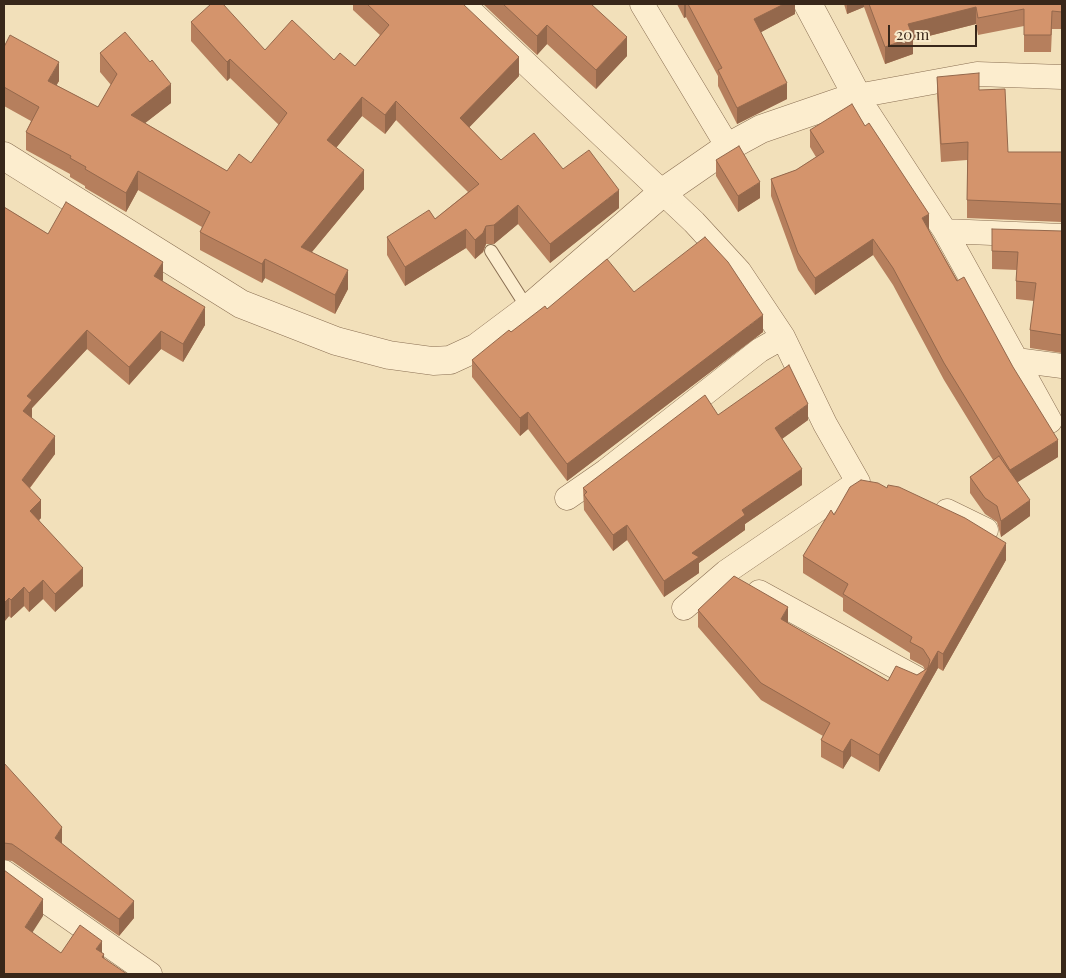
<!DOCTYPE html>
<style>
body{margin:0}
#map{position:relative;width:1066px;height:978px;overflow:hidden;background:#f2e0ba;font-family:"Playfair Display",serif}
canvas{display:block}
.frame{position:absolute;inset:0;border:5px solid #38271a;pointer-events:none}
.scale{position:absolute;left:888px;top:25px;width:89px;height:22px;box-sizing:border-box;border:2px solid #38271a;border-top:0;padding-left:6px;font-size:15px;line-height:18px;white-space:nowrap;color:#38271a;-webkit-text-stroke:4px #f9eacb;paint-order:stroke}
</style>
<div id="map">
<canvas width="1066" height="978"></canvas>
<div class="frame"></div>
<div class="scale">20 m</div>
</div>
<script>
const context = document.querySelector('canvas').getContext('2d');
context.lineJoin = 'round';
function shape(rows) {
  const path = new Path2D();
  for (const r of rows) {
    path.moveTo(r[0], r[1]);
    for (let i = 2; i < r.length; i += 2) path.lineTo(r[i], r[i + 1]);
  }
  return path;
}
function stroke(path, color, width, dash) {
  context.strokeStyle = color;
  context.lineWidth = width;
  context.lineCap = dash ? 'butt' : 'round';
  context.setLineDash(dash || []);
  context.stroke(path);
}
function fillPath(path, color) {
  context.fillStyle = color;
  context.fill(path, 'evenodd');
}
const service = shape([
 [491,251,528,309]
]);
const minor = shape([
 [463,4,694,222,739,271,783,337,825,424,858,482,726,572,684,608],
 [642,4,728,147],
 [945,231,1062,236],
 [1016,360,1062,366],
 [1050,421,945,231,857,96,977,74,1062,77],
 [567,498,606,471,760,350,783,337],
 [947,511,986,530],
 [759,592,916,678],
 [4,872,150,974]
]);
const tertiary = shape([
 [4,156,241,304,336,341,389,355,433,361,450,360,476,348,528,309,663,192,728,147,761,129,857,96,808,4]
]);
stroke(service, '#8a6f53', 14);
stroke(minor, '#8a6f53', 25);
stroke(tertiary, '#8a6f53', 29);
stroke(service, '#fcedce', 12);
stroke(minor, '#fcedce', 24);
stroke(tertiary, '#fcedce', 28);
fillPath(shape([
 [353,4,463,4,519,76,469,127,501,160,563,169,619,208,550,263,518,224,494,244,486,244,483,252,475,259,466,248,405,286,387,255,387,237,435,219,468,192,396,120,385,134,362,116,336,148,364,189,312,252,348,289,335,314,265,278,262,283,200,250,200,232,202,227,138,190,126,212,85,188,85,186,70,177,70,174,26,150,26,132,31,121,4,106,4,47,59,81,56,85,98,107,111,85,100,72,100,53,171,103,145,123,227,171,251,163,279,125,230,78,227,81,191,41,191,22,265,50,334,60,355,66,380,35,353,10],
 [483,4,591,4,627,56,596,89,547,44,537,55],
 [677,4,795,4,795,14,761,32,787,99,737,124,718,86,718,76,686,17,684,18],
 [844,4,1062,4,1062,29,1052,29,1051,52,1024,52,1024,26,978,35,976,24,913,40,913,54,885,64,864,7,847,14],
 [937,77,979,90,1008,152,1062,152,1062,222,967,218,967,160,941,162,937,95],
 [810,130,929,230,1058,457,1017,482,1030,516,1001,537,997,522,985,514,970,493,970,477,993,460,944,380,893,285,873,255,815,295,798,270,771,196,771,179,796,170,816,157,810,147],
 [716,160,760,198,738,212,716,176],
 [4,207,48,234,163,280,162,281,205,325,183,362,161,349,129,385,87,349,32,408,32,419,55,454,30,488,41,518,39,520,83,586,55,612,43,599,29,612,24,606,11,618,9,616,4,622],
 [1062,231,1062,353,1030,348,1030,330,1034,301,1016,299,1016,281,1017,270,992,269,992,251],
 [634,292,763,332,567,481,528,429,520,436,472,377,472,360,511,332,547,309],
 [718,415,808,420,782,439,802,485,745,524,745,530,699,563,699,573,664,597,627,540,613,551,584,510,583,488],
 [834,515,1006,560,943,671,938,668,879,772,851,756,843,769,821,757,821,740,823,736,761,700,698,627,698,610,788,623,888,681,917,675,925,670,923,666,910,659,910,653,843,611,843,598,803,573,803,556],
 [4,763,62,844,134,918,119,936,12,861,4,860]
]), '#b67f5d');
fillPath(shape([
 [684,4,686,4,686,17,684,18],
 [784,4,795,4,795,14,754,36,754,19],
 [847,4,864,4,864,7,847,14],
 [976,7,976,24,913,40,913,54,885,64,885,47,908,24],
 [547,25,547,44,537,55,537,36],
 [627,37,627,56,596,89,596,70],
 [519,57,519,76,460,137,460,118],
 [230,59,230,78,227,81,227,62],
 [59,62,59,81,48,100,48,81],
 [787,83,787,99,737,124,737,108],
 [171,84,171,103,131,134,131,115],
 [362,97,362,116,327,159,327,140],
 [396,101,396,120,385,134,385,115],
 [364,170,364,189,301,265,301,247],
 [138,171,138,190,126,212,126,193],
 [760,182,760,198,738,212,738,196],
 [619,190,619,208,550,263,550,244],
 [518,205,518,224,494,244,494,225],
 [929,214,929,231,922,218],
 [486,226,486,244,483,252,475,259,475,240],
 [466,229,466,248,405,286,405,267],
 [873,239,873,255,815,295,815,278],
 [265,259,265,278,262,283,262,264],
 [163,262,163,280,154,294,154,276],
 [348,270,348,289,335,314,335,295],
 [205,307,205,325,183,362,183,344],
 [763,315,763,332,567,481,567,464],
 [87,330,87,349,32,408,32,419,23,411,27,396],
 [161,331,161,349,129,385,129,367],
 [808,404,808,420,775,444,775,428],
 [528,412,528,429,520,436,520,418],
 [55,436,55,454,22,498,22,480],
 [1058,440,1058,457,1010,487,1010,470],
 [802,469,802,485,745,524,745,530,699,563,699,573,664,597,664,581,692,553,742,510],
 [41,500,41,518,30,529,30,511],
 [1030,500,1030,516,1001,537,1001,521],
 [627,525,627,540,613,551,613,535],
 [1006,543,1006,560,943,671,943,654],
 [83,568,83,586,55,612,55,594],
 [43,580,43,599,29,612,29,593],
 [24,587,24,606,11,618,11,600],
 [9,598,9,616,4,622,4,603],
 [788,607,788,625,781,619],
 [938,651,938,668,879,772,879,755],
 [851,739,851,756,843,769,843,752],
 [62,827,62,844,55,855,55,838],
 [43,899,43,916,25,944,25,927],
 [134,901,134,918,119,936,119,919],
 [102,941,102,957,104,954,104,971,96,949]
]), '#94684c');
const building = shape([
 [211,4,223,4,265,50,292,20,334,60,340,53,355,66,389,25,367,4,463,4,519,57,460,118,501,160,534,133,563,169,589,150,619,190,550,244,518,205,494,225,486,226,483,233,475,240,466,229,405,267,387,237,429,210,435,219,479,184,396,101,385,115,362,97,327,140,364,170,301,247,348,270,335,295,265,259,262,264,200,232,210,212,138,171,126,193,85,169,86,167,70,158,71,156,26,132,39,107,4,87,4,47,10,35,59,62,48,81,98,107,117,74,100,53,125,32,150,62,152,60,171,84,131,115,227,171,239,154,251,163,287,113,230,59,227,62,191,22,211,4],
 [503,4,591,4,627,37,596,70,547,25,537,36,503,4],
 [688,4,784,4,754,19,787,83,737,108,718,70,722,68,688,4],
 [869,4,1062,4,1062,12,1052,11,1051,35,1024,35,1024,9,978,18,976,7,908,24,913,37,885,47,869,4],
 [979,73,979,90,1005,89,1008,152,1062,152,1062,204,967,200,968,142,941,144,937,77,979,73],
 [852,104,865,126,869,123,929,214,922,218,957,281,964,277,1013,367,1058,440,1010,470,944,363,893,268,873,239,815,278,798,253,771,179,796,170,824,152,810,130,852,104],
 [739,146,760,182,738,196,716,160,739,146],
 [66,202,163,262,154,276,205,307,183,344,161,331,129,367,87,330,27,396,32,400,23,411,55,436,22,480,41,500,30,511,83,568,55,594,43,580,29,593,24,587,11,600,9,598,4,603,4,207,48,234,66,202],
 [992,229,1062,231,1062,335,1030,330,1036,283,1016,281,1018,252,992,251,992,229],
 [705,237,728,262,763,315,567,464,528,412,520,418,472,360,509,330,511,332,545,306,547,309,607,259,634,292,705,237],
 [789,365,808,404,775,428,802,469,742,510,745,515,692,553,699,557,664,581,627,525,613,535,584,495,587,492,583,488,705,395,718,415,789,365],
 [999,456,1030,500,1001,521,997,506,985,498,970,477,999,456],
 [861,480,878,483,887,488,888,485,899,487,965,518,1006,543,943,654,938,651,879,755,851,739,843,752,821,740,830,723,761,683,698,610,734,576,788,607,781,619,888,681,896,666,917,675,928,668,930,660,923,649,910,642,912,637,843,594,848,584,803,556,831,510,834,515,850,487,861,480],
 [4,763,62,827,55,838,134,901,119,919,12,844,4,843,4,763],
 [4,870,43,899,25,927,61,953,80,925,102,941,96,949,104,954,102,957,127,974,4,974,4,870]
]);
fillPath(building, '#d4946c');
stroke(building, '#94684c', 1);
</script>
